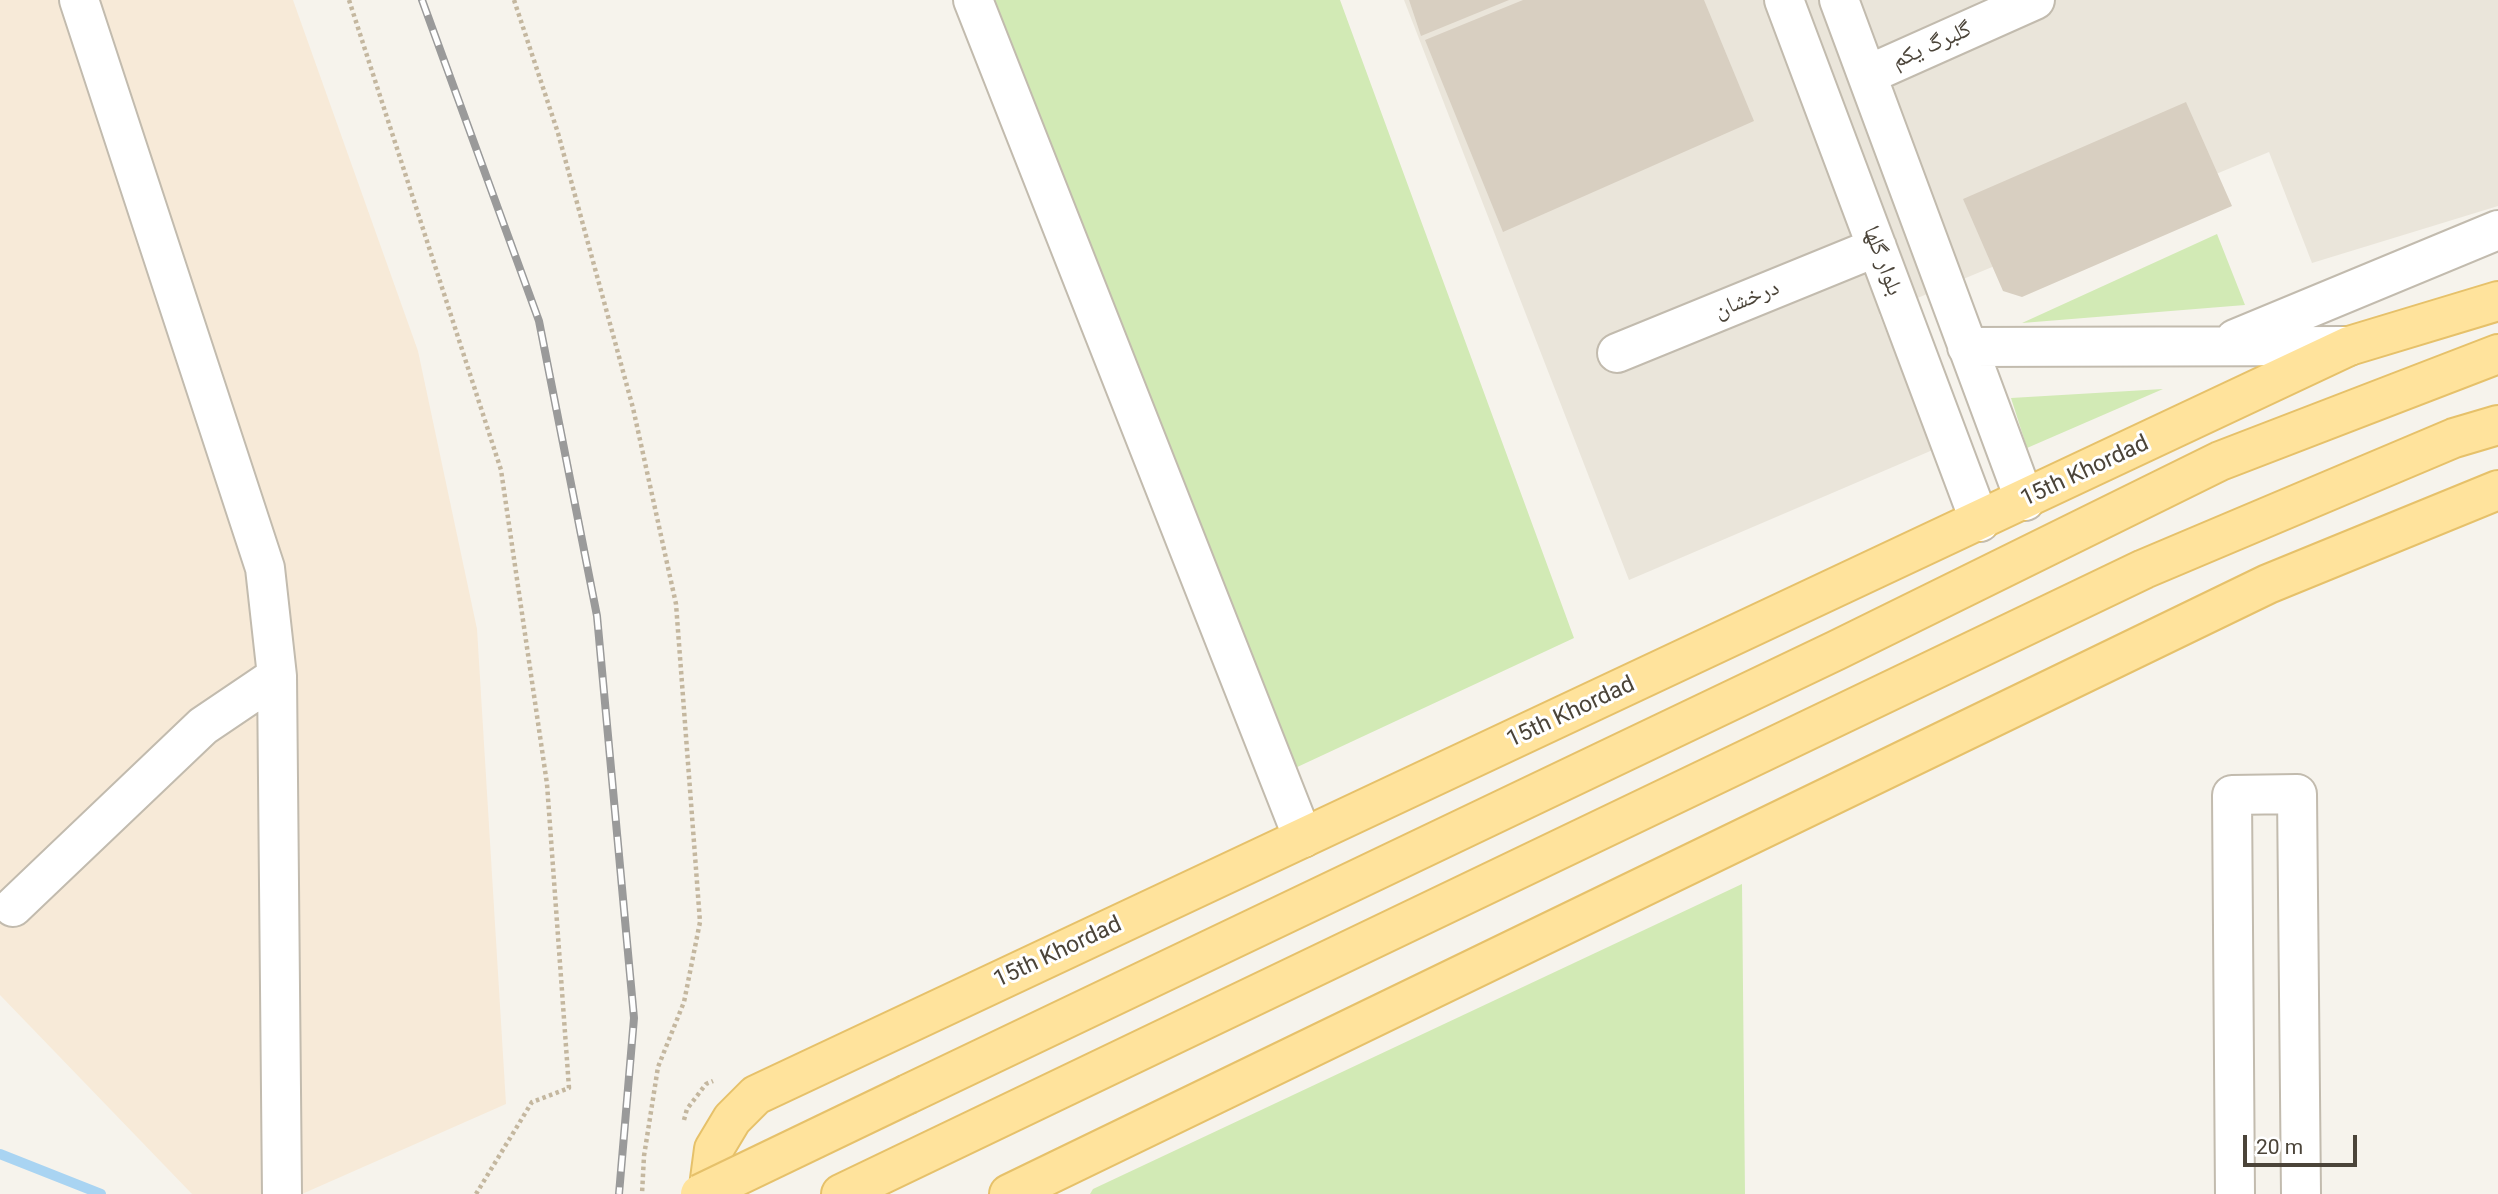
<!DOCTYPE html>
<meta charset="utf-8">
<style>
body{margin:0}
#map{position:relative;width:2498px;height:1194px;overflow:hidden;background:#f6f3ec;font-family:Roboto,sans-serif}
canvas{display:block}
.scale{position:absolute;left:2243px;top:1135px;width:114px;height:32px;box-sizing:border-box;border:4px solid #4b4439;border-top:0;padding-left:9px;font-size:21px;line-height:24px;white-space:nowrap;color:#4b4439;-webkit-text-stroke:5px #fff;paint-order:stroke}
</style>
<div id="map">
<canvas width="2498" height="1194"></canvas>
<div class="scale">20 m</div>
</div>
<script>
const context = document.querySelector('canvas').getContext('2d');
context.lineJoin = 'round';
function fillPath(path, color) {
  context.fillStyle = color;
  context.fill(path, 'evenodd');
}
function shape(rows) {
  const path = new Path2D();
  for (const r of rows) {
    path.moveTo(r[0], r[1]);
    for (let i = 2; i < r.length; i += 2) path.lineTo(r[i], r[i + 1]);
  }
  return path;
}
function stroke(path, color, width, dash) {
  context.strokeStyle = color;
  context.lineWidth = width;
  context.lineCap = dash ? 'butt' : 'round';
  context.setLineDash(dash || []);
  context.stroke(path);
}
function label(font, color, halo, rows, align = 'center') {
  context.font = font + ' Roboto,"Noto Naskh Arabic",sans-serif';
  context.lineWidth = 6;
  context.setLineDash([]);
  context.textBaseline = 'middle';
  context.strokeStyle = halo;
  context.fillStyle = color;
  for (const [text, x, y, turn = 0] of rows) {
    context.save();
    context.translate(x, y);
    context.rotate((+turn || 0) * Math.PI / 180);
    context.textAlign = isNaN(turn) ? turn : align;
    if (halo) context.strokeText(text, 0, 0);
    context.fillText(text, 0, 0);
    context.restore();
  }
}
fillPath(shape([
 [1404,0,2498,0,2498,206,2312,263,2269,152,1879,314,1935,449,1629,580]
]), '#eae5da');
fillPath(shape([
 [0,0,293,0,418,351,477,629,506,1104,302,1194,192,1194,0,995]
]), '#f7ead8');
fillPath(shape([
 [989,0,1340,0,1574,638,1278,776],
 [2217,234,2245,305,2022,323],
 [2163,389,2027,448,2011,398],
 [1742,884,1745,1194,1090,1194,1093,1189]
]), '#d2eab5');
stroke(shape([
 [0,1154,101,1194]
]), '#a9d4f2', 10);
fillPath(shape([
 [1409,0,1509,0,1421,36],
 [1523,0,1704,0,1754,121,1503,232,1425,40],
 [2186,102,2232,206,2022,297,2003,291,1963,199]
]), '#d8cfc1');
const minor = shape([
 [79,0,265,568,277,676,282,1194],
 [973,0,1303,838],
 [1784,0,1980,522],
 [1839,0,2025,501],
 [1867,75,2035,0],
 [2235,339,2498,230],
 [1967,347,2349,346],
 [1617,353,1877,247],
 [13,907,203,726,277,676],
 [2235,1194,2232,795,2297,794,2301,1194]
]);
const major = shape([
 [908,1094,1837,650,2220,461,2498,354],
 [708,1194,714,1149,732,1119,756,1095,2349,346,2498,301],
 [841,1194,2144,569,2454,438,2498,425],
 [1009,1194,2268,584,2498,490]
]);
stroke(minor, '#c2bbae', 42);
stroke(major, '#e6c16a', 42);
stroke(shape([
 [349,0,501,470,547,784,569,1088,532,1102,476,1194],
 [514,0,558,133,633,408,676,604,700,922,684,1002,658,1067,644,1156,642,1194],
 [684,1120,687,1109,706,1084,713,1081]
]), '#c4b79f', 4.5, [3.5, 3.5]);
stroke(minor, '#fff', 38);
stroke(major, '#ffe39c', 38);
const rail = shape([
 [422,0,539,321,597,616,634,1018,619,1194]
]);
stroke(rail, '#9a9a9a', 8);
stroke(rail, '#fff', 5, [16]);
const majorBridge = shape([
 [700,1194,908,1094]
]);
stroke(majorBridge, '#e6c16a', 42, []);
stroke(majorBridge, '#ffe39c', 38);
label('23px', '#4b4439', '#fff', [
 ["گلبرگ یکم",1932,46,-24],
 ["بلوار گلها",1882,261,69],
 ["درخشان",1747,300,-22],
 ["15th Khordad",2085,472,-25],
 ["15th Khordad",1571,713,-25],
 ["15th Khordad",1058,953,-25]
]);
</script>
